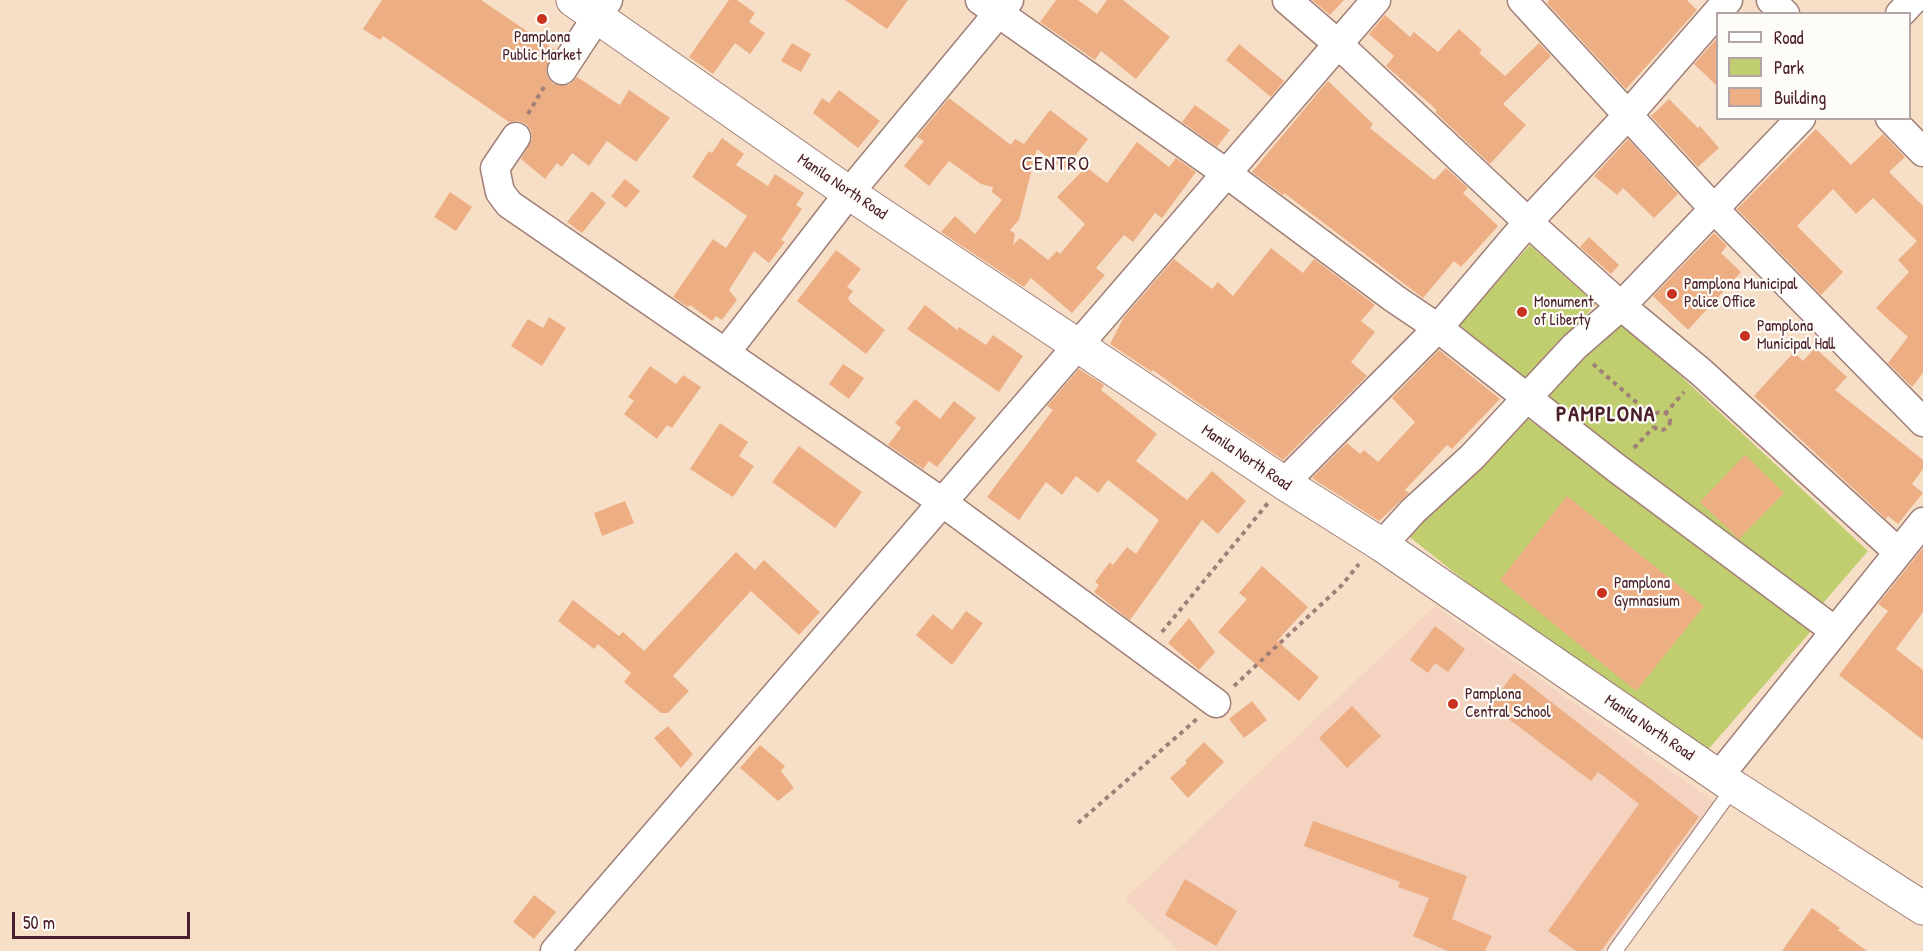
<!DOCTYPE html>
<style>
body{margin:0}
#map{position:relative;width:1923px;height:951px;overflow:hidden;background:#f6dfc6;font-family:"Patrick Hand",sans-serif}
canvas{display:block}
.legend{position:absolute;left:1716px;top:12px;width:195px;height:108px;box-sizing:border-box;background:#fdfcf7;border:2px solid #b5a4a5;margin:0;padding:8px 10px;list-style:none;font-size:18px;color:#4a1f2b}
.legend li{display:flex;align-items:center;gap:12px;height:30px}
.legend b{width:30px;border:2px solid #b5a4a5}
.scale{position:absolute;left:12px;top:912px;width:178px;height:27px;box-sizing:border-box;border:3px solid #4a1f2b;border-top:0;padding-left:8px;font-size:18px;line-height:21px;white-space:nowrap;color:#4a1f2b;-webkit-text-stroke:4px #fdfcf7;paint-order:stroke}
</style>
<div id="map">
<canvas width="1923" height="951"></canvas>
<ul class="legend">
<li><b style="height:8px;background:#fff"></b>Road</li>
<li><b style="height:16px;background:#c1ce70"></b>Park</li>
<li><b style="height:16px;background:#edae84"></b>Building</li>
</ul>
<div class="scale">50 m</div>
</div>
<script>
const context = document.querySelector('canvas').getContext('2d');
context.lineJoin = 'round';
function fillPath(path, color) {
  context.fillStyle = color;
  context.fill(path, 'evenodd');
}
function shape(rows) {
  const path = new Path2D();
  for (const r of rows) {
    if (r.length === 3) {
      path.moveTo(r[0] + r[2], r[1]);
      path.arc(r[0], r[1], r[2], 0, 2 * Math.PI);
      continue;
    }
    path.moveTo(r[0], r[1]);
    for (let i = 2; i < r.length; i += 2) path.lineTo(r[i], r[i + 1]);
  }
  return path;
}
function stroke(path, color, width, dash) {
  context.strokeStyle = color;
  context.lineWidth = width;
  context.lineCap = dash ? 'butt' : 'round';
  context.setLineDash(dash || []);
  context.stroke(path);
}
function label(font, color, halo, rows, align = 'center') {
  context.font = font + ' "Patrick Hand",sans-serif';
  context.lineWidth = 4.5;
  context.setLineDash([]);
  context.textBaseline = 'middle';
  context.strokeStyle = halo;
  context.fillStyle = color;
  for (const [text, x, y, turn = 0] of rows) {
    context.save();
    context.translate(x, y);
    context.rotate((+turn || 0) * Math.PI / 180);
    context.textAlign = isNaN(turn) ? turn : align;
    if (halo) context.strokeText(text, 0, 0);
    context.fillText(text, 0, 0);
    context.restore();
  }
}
fillPath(shape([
 [1435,606,1715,802,1614,951,1179,951,1125,899]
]), '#f4d3c0');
fillPath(shape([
 [1530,245,1596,304,1525,383,1459,324],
 [1621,320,1868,551,1818,609,1542,391],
 [1524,416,1812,630,1706,752,1605,691,1398,528]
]), '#c1ce70');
fillPath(shape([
 [382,0,481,0,555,50,546,70,548,78,553,84,569,85,577,77,620,105,629,90,670,118,636,162,607,141,589,166,572,153,562,167,557,163,545,179,521,159,532,139,531,130,526,124,518,121,509,122,383,36,380,40,363,29],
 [729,0,737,0,755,13,749,22,765,33,750,54,735,43,713,74,689,57],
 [845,0,908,0,887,29],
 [1056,0,1078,0,1097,14,1107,0,1123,0,1170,37,1136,79,1101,51,1095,60,1040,22],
 [1312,0,1344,0,1330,15],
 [1549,0,1687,0,1697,10,1626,89,1547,3],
 [1385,15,1410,37,1414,32,1438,52,1459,29,1482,50,1479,53,1505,76,1539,43,1551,56,1503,104,1526,125,1490,164,1435,112,1437,110,1386,66,1394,56,1369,34],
 [1718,37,1718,87,1694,64],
 [792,43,811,54,801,72,781,61],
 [1239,44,1284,81,1271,97,1226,60],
 [1328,81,1373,124,1370,128,1434,180,1446,168,1468,188,1463,193,1498,226,1461,267,1454,261,1423,298,1284,193,1283,195,1252,172],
 [839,90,880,121,858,148,813,113,822,98,829,103],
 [949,98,1011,145,1015,139,1024,144,1050,110,1088,139,1064,170,1037,149,1019,220,1010,230,1015,234,1013,245,1020,238,1048,260,1057,251,1060,254,1085,224,1057,197,1086,167,1107,183,1137,142,1169,167,1176,158,1196,172,1162,218,1155,213,1133,242,1124,235,1096,268,1105,275,1072,313,1031,278,1024,287,941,232,955,216,975,234,1002,200,992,192,993,187,981,184,949,161,929,186,904,166,924,141,917,137],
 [1669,99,1698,128,1700,126,1719,148,1698,167,1651,116],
 [1195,105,1230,130,1217,147,1182,122],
 [1816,129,1851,165,1883,134,1905,157,1889,172,1923,206,1923,373,1912,387,1888,363,1908,337,1876,308,1909,272,1898,260,1917,241,1873,198,1856,214,1833,189,1797,226,1843,272,1821,295,1737,209],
 [722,138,744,154,736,165,768,186,775,174,804,193,796,205,802,209,781,240,785,242,769,263,754,251,729,290,737,300,722,320,716,316,712,321,690,305,688,307,673,297,713,239,726,248,747,216,692,177,709,151,712,153],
 [1628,139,1678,194,1654,218,1623,188,1617,195,1594,176],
 [625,179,640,191,626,208,611,196],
 [592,191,606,203,582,233,567,222],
 [450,192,472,207,456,231,434,217],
 [1714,233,1727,246,1721,253,1741,272,1688,330,1653,296],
 [1589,237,1619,265,1611,274,1580,247],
 [1271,248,1303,273,1314,259,1375,305,1361,321,1375,332,1351,362,1367,376,1283,460,1188,396,1153,370,1152,372,1110,344,1124,317,1174,259,1212,289,1218,282,1233,296],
 [836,250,861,269,847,287,853,291,848,298,850,302,885,330,866,354,797,301],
 [925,305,957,330,959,327,986,345,993,335,1023,356,999,392,907,329],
 [549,317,566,328,542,366,511,346,528,319,543,328],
 [1815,348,1847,377,1835,390,1923,460,1923,469,1912,484,1923,493,1898,524,1888,516,1886,519,1754,396,1794,352,1803,361],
 [1439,350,1500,399,1452,449,1447,445,1405,490,1409,493,1379,521,1312,478,1347,443,1360,454,1364,450,1378,462,1415,422,1392,398],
 [843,364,864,378,849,399,829,384],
 [650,366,676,384,683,375,701,387,672,428,667,425,657,439,624,414,634,401,628,397],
 [1079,369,1104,385,1101,390,1157,434,1136,461,1187,500,1212,471,1246,501,1218,534,1202,520,1130,620,1094,592,1099,585,1095,582,1110,562,1113,565,1127,547,1136,554,1159,520,1108,480,1098,493,1076,476,1062,495,1046,482,1019,520,987,497,1053,410,1047,406],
 [915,399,940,419,954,401,976,418,937,467,929,461,923,469,888,445,901,428,895,423],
 [720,423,748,442,739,456,754,466,733,497,690,469],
 [799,446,862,492,835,528,772,482],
 [1745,455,1784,493,1739,539,1700,502],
 [1567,496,1704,606,1636,691,1500,580],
 [625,501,634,523,602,536,594,513],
 [1923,548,1923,612,1896,649,1923,670,1923,740,1839,675,1888,611,1878,604],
 [736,552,755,570,764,560,820,612,799,635,751,591,673,676,689,691,668,713,661,713,624,682,631,673,598,644,594,649,558,621,573,600,619,636,623,632,644,651],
 [1262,566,1308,607,1277,641,1319,677,1299,701,1218,632,1247,599,1239,593],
 [966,611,983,623,952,665,916,635,933,614,952,630],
 [1189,618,1215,652,1199,670,1168,643],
 [1435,626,1465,649,1448,672,1435,663,1428,673,1410,660],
 [1514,673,1699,817,1601,951,1576,951,1548,931,1639,804,1598,772,1591,781,1490,705],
 [1252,701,1267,720,1244,738,1229,719],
 [1352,706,1381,736,1347,768,1319,738],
 [668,726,693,754,681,768,654,738],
 [1204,742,1224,762,1188,798,1170,778,1187,763,1185,761],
 [760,745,785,766,781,771,794,788,778,801,740,768],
 [1313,821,1467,876,1452,919,1492,936,1485,951,1448,951,1413,936,1429,898,1398,887,1400,882,1304,846],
 [1185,879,1237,911,1216,946,1165,915],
 [534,895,556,912,534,939,513,922],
 [1812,908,1840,928,1838,930,1867,951,1782,951]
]), '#edae84');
const service = shape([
 [1615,951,1734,787]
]);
const minor = shape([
 [980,0,1226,173,1395,299,1438,328,1615,467,1835,631],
 [1287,0,1338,44,1528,222,1621,306,1701,372,1897,551],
 [1522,0,1715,210,1923,422],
 [1771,0,1785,14],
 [1900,14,1913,0],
 [562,70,608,0],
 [1890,118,1923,152],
 [516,137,495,168,500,192,509,204,942,502,1216,703],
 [726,352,849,193,1009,0],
 [1284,483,1438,328,1528,222,1628,115,1728,0],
 [1382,545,1413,511,1472,457,1574,347,1621,306,1801,118],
 [1719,776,1923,522],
 [555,951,1376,0]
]);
const trunk = shape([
 [573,0,849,193,1284,483,1382,545,1734,787,1923,908]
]);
stroke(service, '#a07f78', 16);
stroke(minor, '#a07f78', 31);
stroke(trunk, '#a07f78', 35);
stroke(shape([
 [528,114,544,87],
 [1593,364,1653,417],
 [1661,421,9],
 [1665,414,1684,392],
 [1634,448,1654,427],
 [1162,632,1268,503],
 [1234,686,1342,585,1359,564],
 [1078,823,1197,719]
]), '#a07f78', 4, [4.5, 4.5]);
stroke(service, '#fff', 14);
stroke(minor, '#fff', 28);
stroke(trunk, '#fff', 33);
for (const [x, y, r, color] of [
 [542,19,6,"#c8321e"],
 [1672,294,6,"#c8321e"],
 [1522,312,6,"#c8321e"],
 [1745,336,6,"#c8321e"],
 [1602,593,6,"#c8321e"],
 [1453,704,6,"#c8321e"]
]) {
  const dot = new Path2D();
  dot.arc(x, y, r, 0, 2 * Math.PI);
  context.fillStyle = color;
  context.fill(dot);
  stroke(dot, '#fdfcf7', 2);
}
label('16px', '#4a1f2b', '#fdfcf7', [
 ["Pamplona",542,38,"center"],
 ["Public Market",542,56,"center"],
 ["Pamplona Municipal",1684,285],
 ["Police Office",1684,303],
 ["Monument",1534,303],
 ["of Liberty",1534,321],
 ["Pamplona",1757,327],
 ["Municipal Hall",1757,345],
 ["Pamplona",1614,584],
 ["Gymnasium",1614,602],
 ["Pamplona",1465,695],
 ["Central School",1465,713]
], 'left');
label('16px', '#4a1f2b', '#fdfcf7', [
 ["Manila North Road",842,187,34],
 ["Manila North Road",1246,458,34],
 ["Manila North Road",1649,728,34]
]);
context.letterSpacing = '1.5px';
label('20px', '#4a1f2b', '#fdfcf7', [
 ["CENTRO",1056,165]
]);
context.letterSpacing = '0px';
context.letterSpacing = '1.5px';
label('bold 22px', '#4a1f2b', '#fdfcf7', [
 ["PAMPLONA",1606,415]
]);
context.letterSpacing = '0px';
</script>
